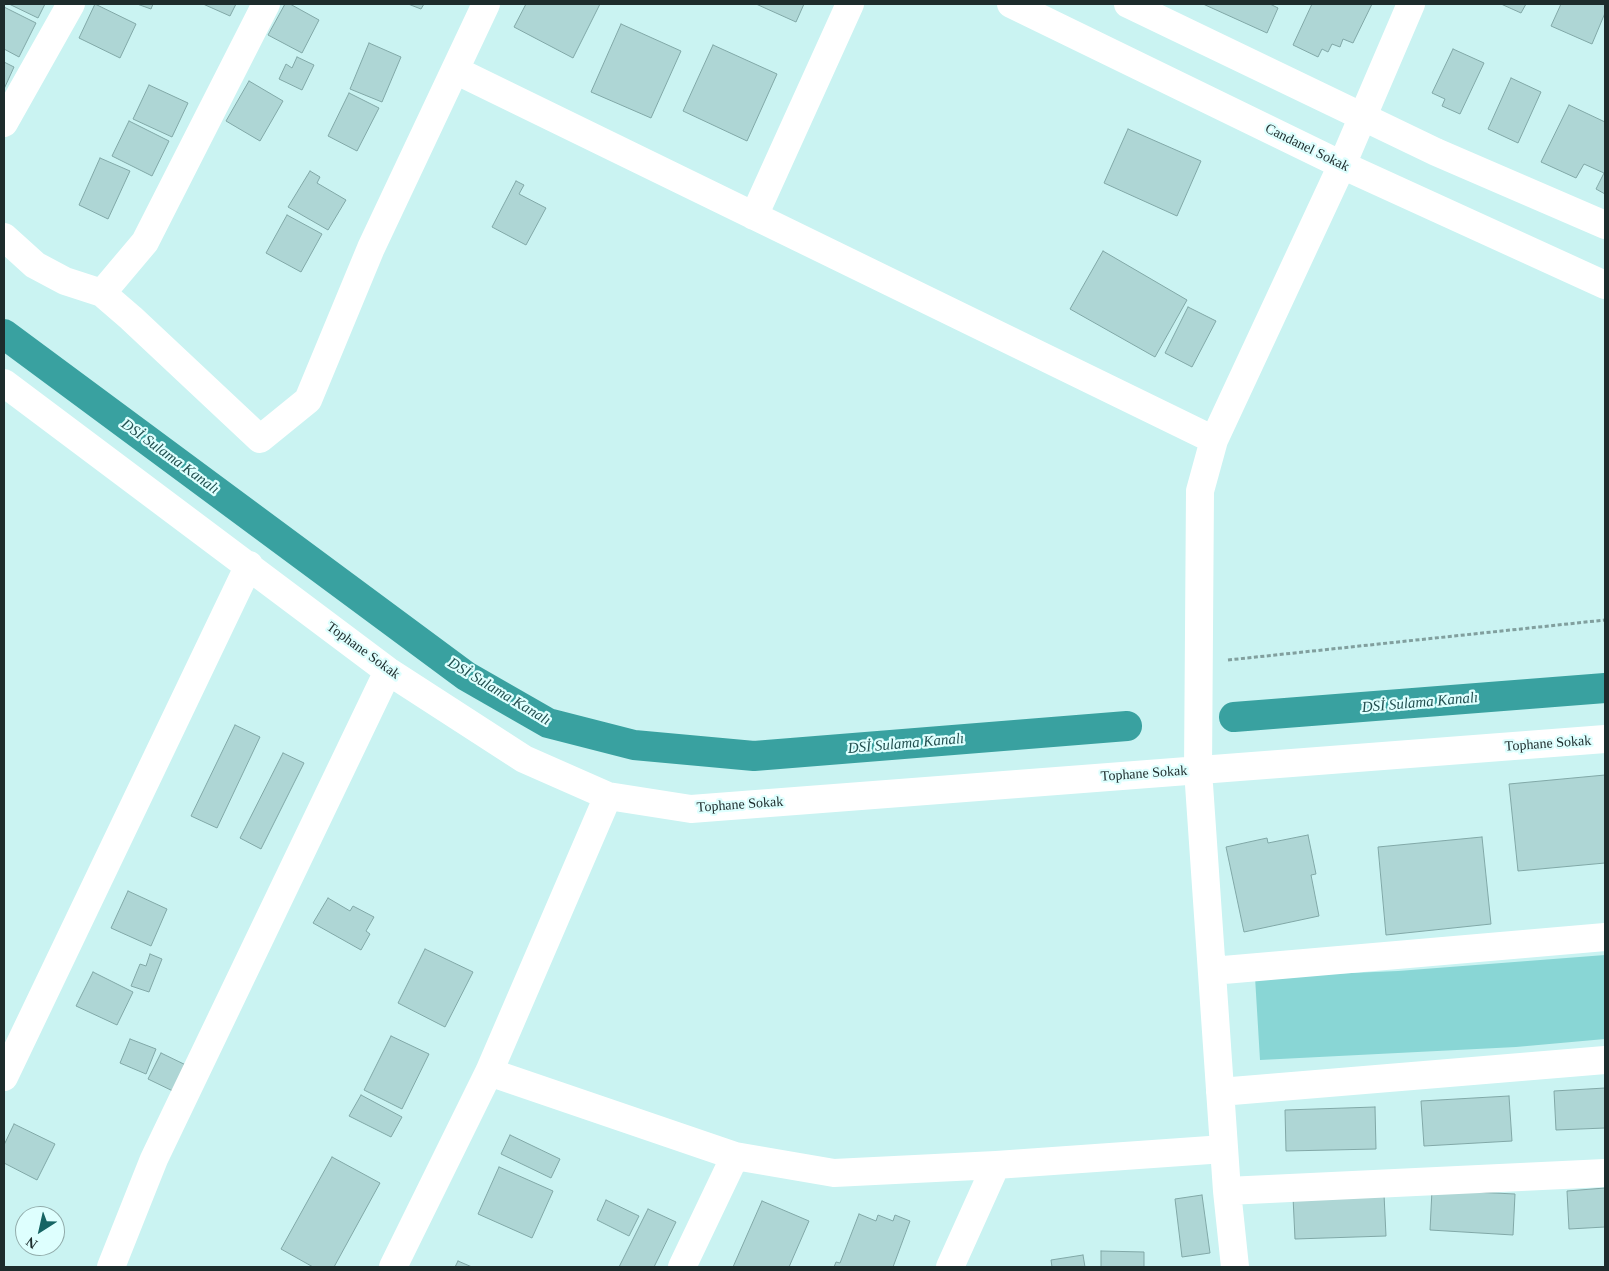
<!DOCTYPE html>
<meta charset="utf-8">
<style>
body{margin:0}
#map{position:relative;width:1609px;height:1271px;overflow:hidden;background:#caf3f2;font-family:"Times New Roman",serif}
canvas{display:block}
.frame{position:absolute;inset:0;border:5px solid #1d2c2c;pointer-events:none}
.north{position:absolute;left:15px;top:1206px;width:50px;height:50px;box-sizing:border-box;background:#defffe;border:1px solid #91abaa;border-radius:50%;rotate:215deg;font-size:14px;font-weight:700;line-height:20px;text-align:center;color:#1d2c2c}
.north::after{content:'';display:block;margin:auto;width:18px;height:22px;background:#166564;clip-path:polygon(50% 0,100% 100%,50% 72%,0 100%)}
</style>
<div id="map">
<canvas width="1609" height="1271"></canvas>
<div class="frame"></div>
<div class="north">N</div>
</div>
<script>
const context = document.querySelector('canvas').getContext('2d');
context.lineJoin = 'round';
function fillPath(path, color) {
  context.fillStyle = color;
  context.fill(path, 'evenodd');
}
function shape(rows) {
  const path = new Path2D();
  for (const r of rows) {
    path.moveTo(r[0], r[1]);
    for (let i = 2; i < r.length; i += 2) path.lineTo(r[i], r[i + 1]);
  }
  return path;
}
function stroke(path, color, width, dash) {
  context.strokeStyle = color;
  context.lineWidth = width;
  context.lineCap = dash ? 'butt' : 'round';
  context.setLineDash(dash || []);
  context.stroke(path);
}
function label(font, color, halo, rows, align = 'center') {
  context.font = font + ' "Times New Roman",serif';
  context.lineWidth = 4.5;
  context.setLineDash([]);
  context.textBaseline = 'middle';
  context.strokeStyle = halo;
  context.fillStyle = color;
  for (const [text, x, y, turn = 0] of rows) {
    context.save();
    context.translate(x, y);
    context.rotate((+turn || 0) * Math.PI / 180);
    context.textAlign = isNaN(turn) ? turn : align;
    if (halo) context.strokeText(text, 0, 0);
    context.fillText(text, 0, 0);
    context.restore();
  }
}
fillPath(shape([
 [1605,955,1605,1039,1516,1047,1260,1060,1255,977,1398,971]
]), '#89d6d5');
stroke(shape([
 [4,334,466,676,548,723,634,745,754,756,1127,726],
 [1234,717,1605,688]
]), '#39a1a0', 30);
const building = shape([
 [9,4,45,4,38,18,9,4],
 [95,4,136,24,120,58,79,38,95,4],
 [137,4,153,4,151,9,137,4],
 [203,4,236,4,230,16,203,4],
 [285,4,290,4,319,20,302,53,268,35,285,4],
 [408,4,424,4,421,9,408,4],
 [526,4,600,4,573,58,514,27,526,4],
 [756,4,804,4,796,22,756,4],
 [1203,4,1270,4,1278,8,1267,33,1203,4],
 [1312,4,1372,4,1353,43,1343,39,1340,47,1332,44,1328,52,1322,49,1318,57,1293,45,1312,4],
 [1501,4,1526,4,1521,13,1501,4],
 [1561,4,1605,4,1605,13,1592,44,1551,26,1561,4],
 [4,7,36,23,19,57,4,49,4,7],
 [621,24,681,51,651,118,591,92,621,24],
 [369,43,401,57,382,102,350,89,369,43],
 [713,45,777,74,747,141,683,111,713,45],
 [1453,49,1484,63,1460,114,1442,106,1445,99,1432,93,1453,49],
 [297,57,314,65,302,90,279,79,286,64,292,68,297,57],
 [4,62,14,67,4,89,4,62],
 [1511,78,1541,92,1518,143,1488,129,1511,78],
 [249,81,283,101,260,141,226,121,249,81],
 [149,85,188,103,172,137,133,119,149,85],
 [349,93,379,108,357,151,328,136,349,93],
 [1569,105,1605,122,1605,194,1596,189,1604,173,1584,164,1576,178,1541,162,1569,105],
 [129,121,169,141,152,176,112,156,129,121],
 [1128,129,1201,161,1177,216,1104,183,1128,129],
 [100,158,130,171,108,219,79,205,100,158],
 [310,171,320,177,317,183,346,200,328,230,288,207,310,171],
 [516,181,524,185,519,194,546,208,526,245,492,227,516,181],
 [287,215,322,234,301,272,266,253,287,215],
 [1103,251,1187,300,1155,357,1070,309,1103,251],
 [1188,307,1216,321,1192,367,1165,353,1188,307],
 [235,725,260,737,217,828,191,816,235,725],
 [283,753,304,763,261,849,240,838,283,753],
 [1605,775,1605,863,1518,871,1509,784,1605,775],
 [1308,835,1316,874,1311,875,1319,916,1244,932,1226,847,1267,838,1268,843,1308,835],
 [1482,837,1491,924,1386,935,1378,847,1482,837],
 [128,891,167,909,151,946,111,928,128,891],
 [328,898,350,911,353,906,374,917,366,931,370,934,361,950,313,923,328,898],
 [425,949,473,972,445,1027,398,1003,425,949],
 [150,954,162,959,149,992,131,986,140,964,146,966,150,954],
 [93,972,133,992,117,1025,76,1006,93,972],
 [391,1036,429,1054,402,1109,364,1090,391,1036],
 [130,1039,156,1049,146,1074,120,1063,130,1039],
 [161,1053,190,1067,177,1093,148,1079,161,1053],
 [1605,1088,1605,1128,1556,1130,1554,1091,1605,1088],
 [361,1095,402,1117,391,1137,349,1116,361,1095],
 [1509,1096,1512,1141,1424,1146,1421,1101,1509,1096],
 [1375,1107,1376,1149,1286,1151,1285,1110,1375,1107],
 [14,1124,55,1144,37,1180,4,1163,4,1145,14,1124],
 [510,1135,560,1159,551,1178,501,1154,510,1135],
 [332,1157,380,1183,334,1267,313,1267,281,1249,332,1157],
 [499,1167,553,1191,532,1238,478,1214,499,1167],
 [1605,1188,1605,1227,1569,1229,1567,1191,1605,1188],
 [1432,1190,1515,1194,1513,1235,1430,1230,1432,1190],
 [1384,1194,1386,1236,1295,1239,1293,1197,1384,1194],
 [1202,1195,1210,1253,1182,1257,1175,1199,1202,1195],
 [606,1200,639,1216,629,1236,597,1220,606,1200],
 [762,1201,809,1221,789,1267,733,1267,762,1201],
 [648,1209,676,1222,654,1267,619,1267,648,1209],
 [859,1214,876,1221,878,1215,893,1221,895,1215,910,1221,893,1267,834,1267,836,1262,840,1263,859,1214],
 [1101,1251,1144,1252,1144,1267,1101,1267,1101,1251],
 [1083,1255,1085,1267,1052,1267,1051,1260,1083,1255],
 [458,1261,472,1267,455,1267,458,1261]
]);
fillPath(building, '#aed6d5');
stroke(building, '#81a8a7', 1);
stroke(shape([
 [1228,660,1605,620]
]), '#819f9e', 3, [4, 2.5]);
stroke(shape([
 [455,70,1214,440],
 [4,123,71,4],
 [754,216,850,4],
 [4,237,35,265,65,281,102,293,145,242,266,4],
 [102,293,131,318,260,439,308,400,371,248,486,4],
 [4,383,388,671,524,759,608,796,691,809,1605,739],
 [1212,971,1605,937],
 [489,1072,735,1156,834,1173,996,1165,1224,1149],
 [4,1077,249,565],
 [1220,1092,1605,1060],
 [1227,1191,1605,1173],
 [111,1267,154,1159,388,671],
 [393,1267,489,1072,608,796],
 [682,1267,735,1156],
 [950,1267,996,1165],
 [1235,1267,1227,1191,1198,770,1200,491,1214,440,1342,165,1411,4]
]), '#fff', 28);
stroke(shape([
 [1011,4,1342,165,1605,285],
 [1128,4,1436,152,1605,225]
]), '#fff', 28);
label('14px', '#1d2c2c', '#defffe', [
 ["Candanel Sokak",1307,148,26],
 ["Tophane Sokak",363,651,36],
 ["Tophane Sokak",1548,744,-4],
 ["Tophane Sokak",1144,774,-4],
 ["Tophane Sokak",740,805,-4]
]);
label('italic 15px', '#235050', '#defffe', [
 ["DSİ Sulama Kanalı",170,457,36],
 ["DSİ Sulama Kanalı",499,692,31],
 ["DSİ Sulama Kanalı",1420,703,-5],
 ["DSİ Sulama Kanalı",906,744,-5]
]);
</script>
